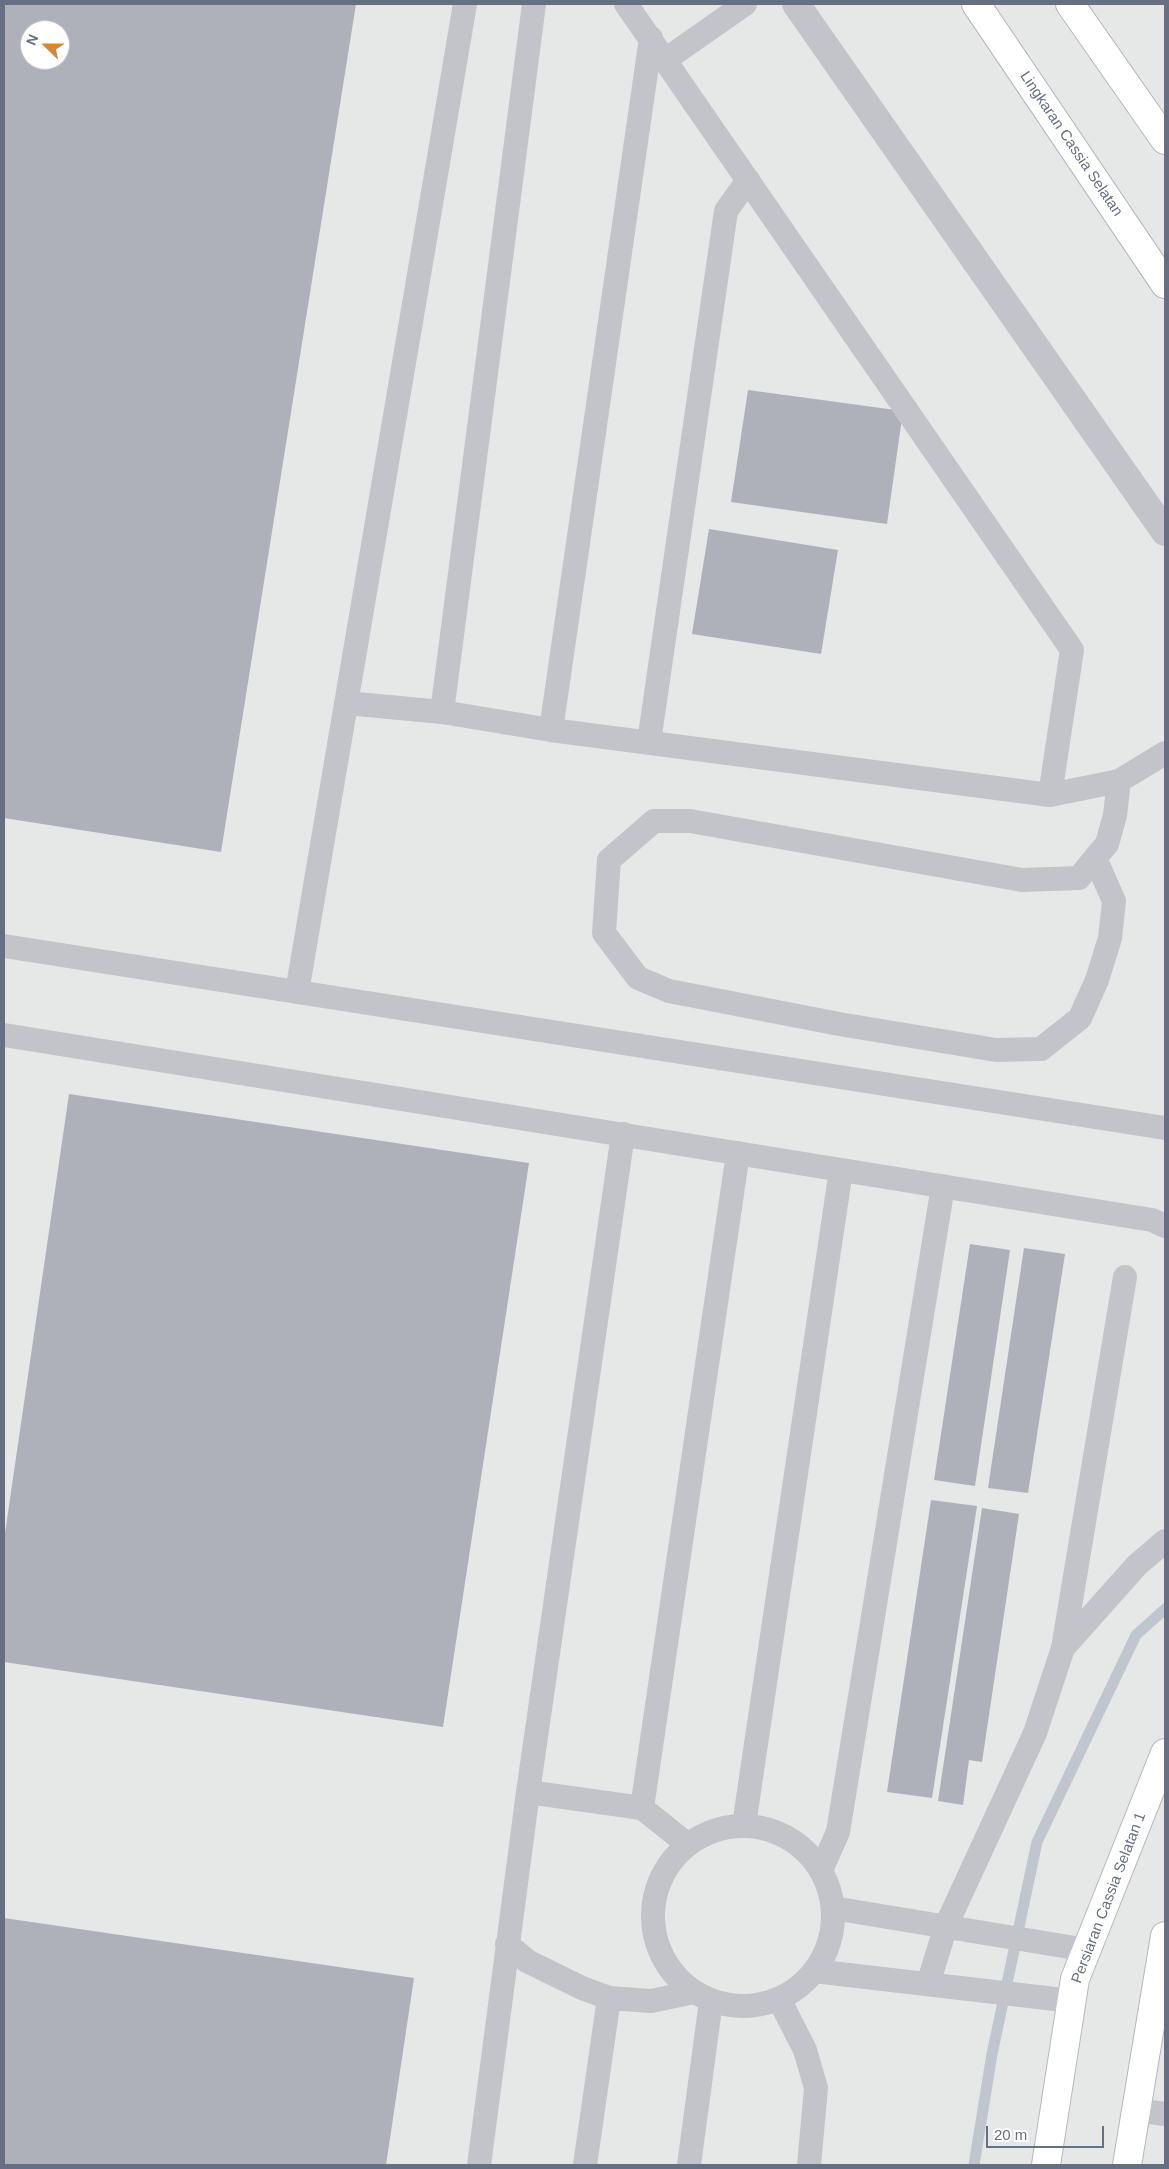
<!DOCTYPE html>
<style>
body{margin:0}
#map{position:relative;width:1169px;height:2169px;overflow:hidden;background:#f5f6f3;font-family:Arial,sans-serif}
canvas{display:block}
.frame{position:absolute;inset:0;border:5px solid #676f82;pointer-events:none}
.north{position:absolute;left:20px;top:20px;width:50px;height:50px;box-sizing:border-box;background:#fff;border:1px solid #c2c5cd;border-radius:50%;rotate:292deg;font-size:14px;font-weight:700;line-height:20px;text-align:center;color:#676f82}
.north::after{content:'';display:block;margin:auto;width:18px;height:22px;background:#d78733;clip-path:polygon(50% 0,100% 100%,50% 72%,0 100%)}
.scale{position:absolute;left:986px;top:2126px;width:118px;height:22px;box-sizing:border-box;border:2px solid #676f82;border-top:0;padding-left:6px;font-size:15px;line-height:18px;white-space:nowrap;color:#676f82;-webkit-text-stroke:4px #fff;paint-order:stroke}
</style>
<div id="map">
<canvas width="1169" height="2169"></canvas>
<div class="frame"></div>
<div class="north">N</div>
<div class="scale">20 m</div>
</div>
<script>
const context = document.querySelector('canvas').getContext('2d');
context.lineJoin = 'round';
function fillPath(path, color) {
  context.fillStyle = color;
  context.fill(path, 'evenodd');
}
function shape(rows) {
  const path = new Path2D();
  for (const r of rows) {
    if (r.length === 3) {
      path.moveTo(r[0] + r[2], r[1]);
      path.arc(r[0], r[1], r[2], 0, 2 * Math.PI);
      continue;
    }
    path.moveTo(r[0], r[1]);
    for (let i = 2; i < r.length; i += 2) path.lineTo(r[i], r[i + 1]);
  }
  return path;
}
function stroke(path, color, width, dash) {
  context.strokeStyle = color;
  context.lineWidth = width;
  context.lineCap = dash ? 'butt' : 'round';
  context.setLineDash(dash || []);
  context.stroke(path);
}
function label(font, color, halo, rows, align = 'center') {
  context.font = font + ' Arial,sans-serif';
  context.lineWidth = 5;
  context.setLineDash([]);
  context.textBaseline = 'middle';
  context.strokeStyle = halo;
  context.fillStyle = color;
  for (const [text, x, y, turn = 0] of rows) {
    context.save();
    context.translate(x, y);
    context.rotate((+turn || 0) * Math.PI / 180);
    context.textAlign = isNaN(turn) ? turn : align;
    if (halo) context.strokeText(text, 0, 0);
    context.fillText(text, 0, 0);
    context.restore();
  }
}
fillPath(shape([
 [4,4,1165,4,1165,2165,4,2165],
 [30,30,60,30,60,60,30,60]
]), '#e6e7e7');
stroke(shape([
 [974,2165,992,2054,1037,1842,1136,1635,1165,1609]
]), '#c0c6ce', 11);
fillPath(shape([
 [4,4,356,4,221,852,4,818],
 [30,30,60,30,60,60,30,60],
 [748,390,903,411,887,524,731,502],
 [709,529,838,550,821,654,692,634],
 [69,1094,529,1163,443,1727,4,1662,4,1540],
 [970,1244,1010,1250,975,1486,934,1480],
 [1024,1248,1065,1254,1028,1493,988,1488],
 [931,1500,977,1506,932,1798,887,1792],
 [982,1508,1019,1514,982,1762,969,1760,963,1805,938,1801],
 [4,1918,414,1978,386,2165,4,2165]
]), '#aeb1b9');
const secondary = shape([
 [976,4,1165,284],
 [1070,4,1165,140],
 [1046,2165,1075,1979,1165,1753],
 [1127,2165,1165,1936]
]);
stroke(secondary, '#b5b7bd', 30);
stroke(shape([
 [626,4,1072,650,1050,795],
 [665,60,745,4],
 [346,703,442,712,551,730,1050,795,1119,781,1165,753],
 [442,712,534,4],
 [551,730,651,38],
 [649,742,726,211,748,180],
 [1095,858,1114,901,1110,938,1097,980,1080,1018,1041,1049,996,1050,839,1024,669,991,638,978,604,933,609,860,654,821,690,821,1022,880,1079,878,1095,858,1107,844,1115,815,1119,781],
 [4,946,1165,1128],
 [297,992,465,4],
 [4,1035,1152,1220,1165,1226],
 [623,1134,528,1792,642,1808,687,1844],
 [1063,1648,1125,1277],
 [642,1808,738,1153],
 [744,1825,841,1170],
 [743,1916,90],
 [821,1870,838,1832,943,1186],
 [833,1908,1087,1950],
 [507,1944,527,1961,582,1988,609,1998,651,2001,694,1992],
 [814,1971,1072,2001],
 [928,1984,946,1926,1035,1733,1063,1648,1137,1565,1165,1541],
 [779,1999,805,2050,816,2088,809,2165],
 [1136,2110,1165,2114],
 [479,2165,528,1792],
 [585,2165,609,1998],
 [689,2165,711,2001]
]), '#c2c4c9', 24);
stroke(shape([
 [796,4,1165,532]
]), '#c2c4c9', 28);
stroke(secondary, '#fff', 28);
label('15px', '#676f82', '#fff', [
 ["Lingkaran Cassia Selatan",1071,144,56],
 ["Persiaran Cassia Selatan 1",1109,1898,-69]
]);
</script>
